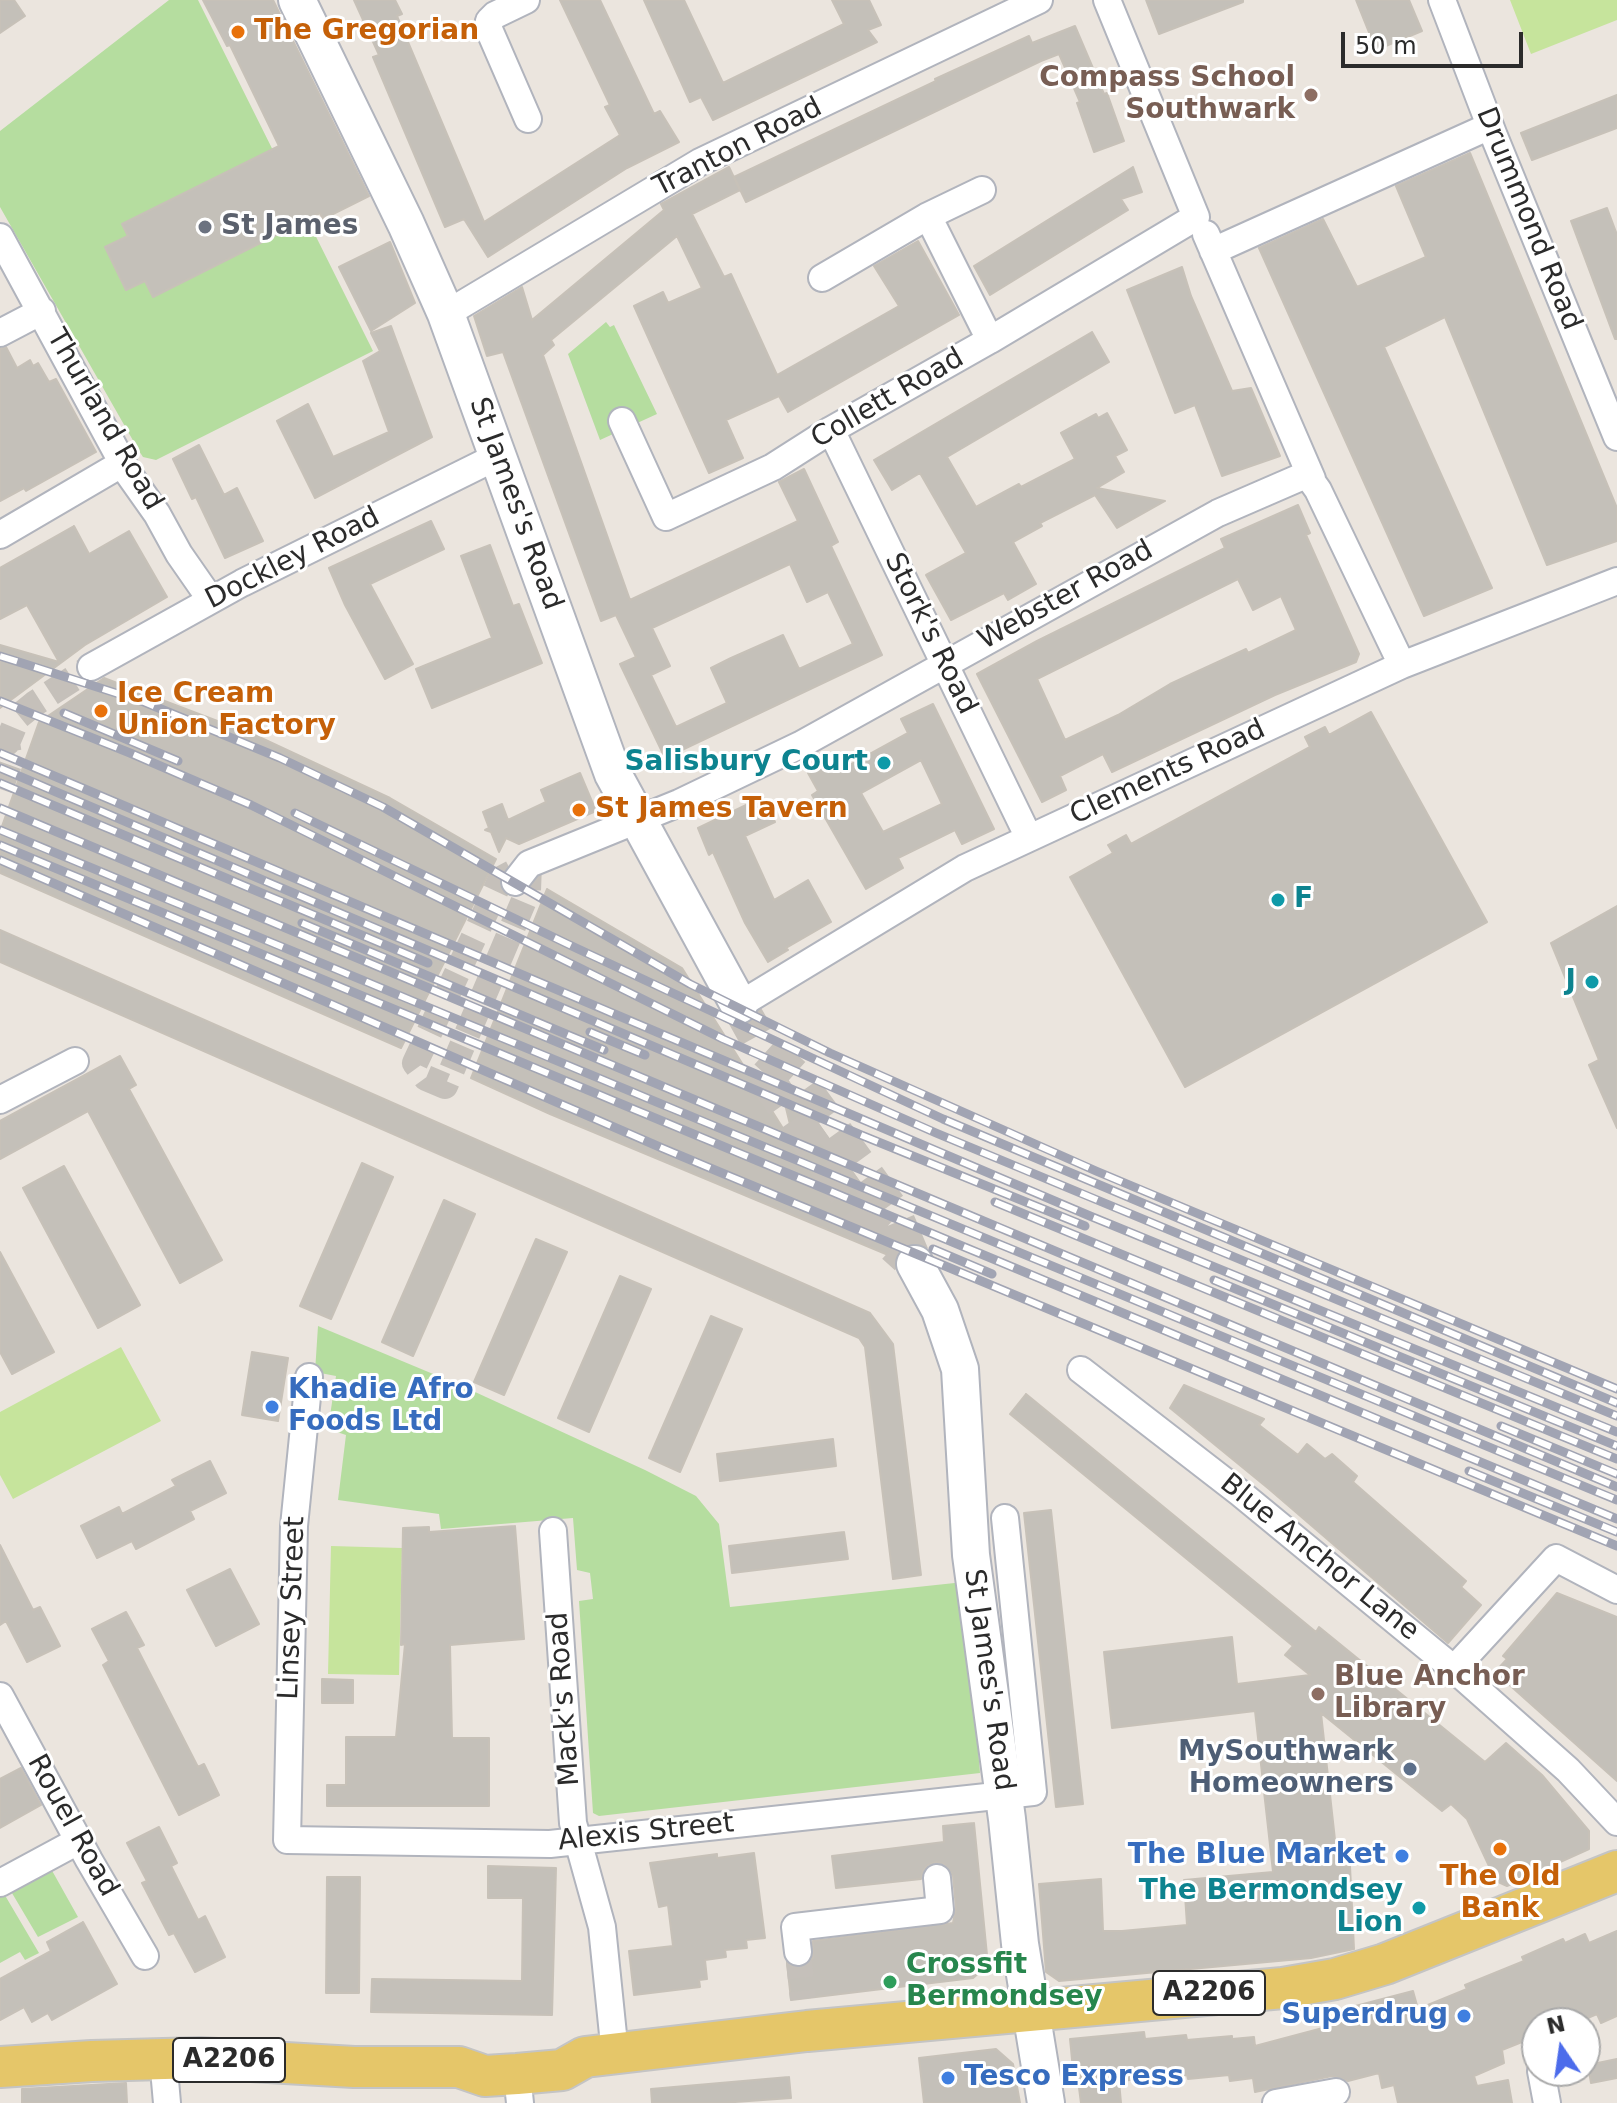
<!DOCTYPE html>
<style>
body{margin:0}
#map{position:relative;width:1617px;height:2103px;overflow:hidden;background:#ebe5de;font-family:"DejaVu Sans",sans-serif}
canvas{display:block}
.north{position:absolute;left:1521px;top:2007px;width:80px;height:80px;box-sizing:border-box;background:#fff;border:2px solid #aaa;border-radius:50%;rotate:347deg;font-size:22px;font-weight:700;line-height:32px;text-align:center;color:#2b2b2b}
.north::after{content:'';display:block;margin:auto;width:28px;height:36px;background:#4c6ceb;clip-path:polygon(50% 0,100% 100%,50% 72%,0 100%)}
.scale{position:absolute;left:1341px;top:32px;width:182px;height:36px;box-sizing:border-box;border:4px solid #2b2b2b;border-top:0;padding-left:10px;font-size:24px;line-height:28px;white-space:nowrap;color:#2b2b2b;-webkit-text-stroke:6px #fff;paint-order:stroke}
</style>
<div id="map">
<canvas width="1617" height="2103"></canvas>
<div class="north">N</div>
<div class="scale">50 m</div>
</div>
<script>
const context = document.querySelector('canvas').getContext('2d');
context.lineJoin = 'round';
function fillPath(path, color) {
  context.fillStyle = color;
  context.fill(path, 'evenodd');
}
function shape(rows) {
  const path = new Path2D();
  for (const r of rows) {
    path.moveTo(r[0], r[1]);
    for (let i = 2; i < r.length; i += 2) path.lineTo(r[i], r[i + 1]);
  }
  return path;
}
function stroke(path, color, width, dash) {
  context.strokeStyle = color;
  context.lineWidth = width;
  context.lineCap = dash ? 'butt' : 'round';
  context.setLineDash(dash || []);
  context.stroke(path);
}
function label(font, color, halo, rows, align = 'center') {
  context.font = font + ' "DejaVu Sans",sans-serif';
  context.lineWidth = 6;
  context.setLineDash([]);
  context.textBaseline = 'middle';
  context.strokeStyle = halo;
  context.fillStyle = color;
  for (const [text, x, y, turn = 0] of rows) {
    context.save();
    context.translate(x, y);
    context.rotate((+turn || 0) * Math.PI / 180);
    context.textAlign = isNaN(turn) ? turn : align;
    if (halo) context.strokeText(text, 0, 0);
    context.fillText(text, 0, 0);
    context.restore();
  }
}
fillPath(shape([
 [169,0,198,0,373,351,156,460,143,457,139,451,0,207,0,131],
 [606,322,610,327,614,325,657,414,600,440,568,354],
 [318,1326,462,1386,645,1470,696,1496,719,1524,730,1607,964,1582,980,1773,599,1816,593,1813,579,1601,593,1599,590,1573,577,1570,573,1518,441,1529,439,1514,338,1500,346,1435,328,1429,336,1376,315,1372],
 [50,1867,78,1917,38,1937,9,1888],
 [3,1892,39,1953,25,1960,20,1952,0,1963,0,1893]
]), '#b5dd9f');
fillPath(shape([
 [1510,0,1617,0,1617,20,1531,54],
 [121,1347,161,1421,13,1499,0,1475,0,1412],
 [331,1546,402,1548,399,1675,328,1674]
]), '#c6e49c');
const building = shape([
 [0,0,14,0,25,16,0,33,0,0],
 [203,0,273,0,369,196,323,219,320,213,153,297,145,281,126,290,105,247,128,236,122,224,279,146,230,45,227,46,203,0],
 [354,0,395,0,402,14,397,16,484,222,620,135,605,107,610,105,560,0,600,0,654,114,660,111,679,142,627,168,488,257,464,219,445,227,373,57,379,55,354,0],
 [644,0,684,0,723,83,844,24,832,0,869,0,881,25,868,30,877,42,713,120,701,97,690,102,644,0],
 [1146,0,1243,0,1243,2,1159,34,1146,0],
 [1356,0,1409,0,1422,31,1376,50,1356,0],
 [1075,26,1104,94,1107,93,1124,141,1094,152,1077,103,1080,102,1059,54,1041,61,746,202,734,177,936,81,935,79,1029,36,1032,43,1075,26],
 [1617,95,1617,128,1532,160,1521,133,1617,95],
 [1470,153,1617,508,1617,541,1547,565,1445,317,1384,347,1492,588,1424,616,1259,248,1323,219,1357,287,1426,257,1396,186,1470,153],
 [729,167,740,190,692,214,724,277,731,274,777,375,899,306,874,266,918,241,959,315,788,412,779,396,726,420,743,458,709,473,634,306,663,292,668,303,702,288,677,236,551,340,554,345,543,355,630,600,798,521,779,482,804,469,838,542,831,546,882,655,665,758,620,664,636,657,616,615,601,621,503,352,487,356,474,316,522,287,532,320,664,210,661,204,729,167],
 [790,564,807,602,828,592,853,644,799,669,783,635,731,658,711,668,727,703,676,727,651,675,670,666,652,628,790,564],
 [1133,167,1142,192,1121,199,1128,210,990,295,974,266,1133,167],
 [1607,208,1617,235,1617,339,1615,339,1571,221,1607,208],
 [390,242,415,303,371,331,339,267,390,242],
 [1182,267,1191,296,1232,391,1251,388,1280,456,1222,476,1195,405,1175,413,1127,290,1182,267],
 [391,326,432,437,315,498,277,421,308,404,333,457,389,432,363,361,380,351,371,333,391,326],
 [1092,332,1109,362,947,457,976,507,1019,484,1021,487,1075,459,1061,433,1096,414,1098,418,1107,413,1127,450,1115,456,1124,472,1097,488,1165,501,1117,528,1095,495,1040,523,1042,526,1013,542,1036,584,1008,600,1004,593,951,620,926,575,966,553,920,473,892,490,874,460,1092,332],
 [6,347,17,368,30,360,33,366,38,363,49,382,56,379,96,452,26,491,24,488,0,501,0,349,6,347],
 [199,445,224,495,237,488,263,541,225,558,196,497,192,499,173,459,199,445],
 [1298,505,1310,533,1306,535,1359,654,1356,662,1275,695,1112,772,1103,754,1060,776,1066,790,1042,802,977,674,1037,641,1225,548,1221,539,1298,505],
 [1238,579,1253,610,1281,596,1296,630,1248,653,1246,649,1170,684,1118,715,1065,740,1037,679,1238,579],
 [431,521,444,549,370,584,413,664,385,679,345,605,329,568,431,521],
 [74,526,89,554,129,531,167,597,85,645,0,708,0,645,59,662,27,605,0,619,0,568,74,526],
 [490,545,513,606,519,604,542,663,432,708,416,669,492,638,461,556,490,545],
 [104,678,257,736,390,798,496,859,401,1048,0,873,0,832,39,722,104,678],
 [933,704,994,829,962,844,955,830,898,858,903,868,866,889,812,795,818,791,808,773,841,754,848,766,908,733,901,719,933,704],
 [921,760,942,804,883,832,861,793,921,760],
 [1371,712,1487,922,1185,1087,1070,877,1113,853,1108,845,1126,835,1131,844,1310,747,1305,737,1325,727,1329,735,1371,712],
 [580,773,596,811,519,844,506,838,499,852,491,832,485,830,489,828,483,812,502,804,508,820,546,802,541,790,580,773],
 [763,797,775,822,745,836,774,900,808,880,831,922,786,948,788,950,768,962,745,923,713,852,709,855,698,828,763,797],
 [547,889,682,968,796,1149,775,1063,878,1208,893,1257,550,1114,471,1078,547,889],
 [1617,906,1617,1128,1589,1065,1599,1060,1551,943,1617,906],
 [0,930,870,1313,893,1344,921,1575,893,1579,865,1347,859,1338,0,962,0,930],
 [120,1056,136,1085,129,1089,222,1260,180,1283,88,1111,0,1159,0,1121,120,1056],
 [362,1163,393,1177,331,1319,300,1306,362,1163],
 [64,1166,140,1305,98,1328,23,1188,64,1166],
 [444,1200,475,1214,413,1356,382,1342,444,1200],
 [536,1239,567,1252,504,1395,474,1382,536,1239],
 [0,1252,54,1352,12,1374,0,1352,0,1252],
 [620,1276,651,1289,589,1432,558,1418,620,1276],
 [711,1316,742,1329,680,1472,649,1458,711,1316],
 [252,1352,288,1358,278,1421,242,1415,252,1352],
 [1184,1385,1264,1419,1259,1425,1298,1455,1307,1444,1325,1459,1332,1454,1357,1476,1353,1482,1466,1581,1461,1587,1481,1605,1448,1643,1269,1489,1170,1408,1184,1385],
 [1026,1394,1316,1632,1319,1627,1485,1762,1506,1743,1542,1775,1589,1831,1589,1849,1507,1886,1496,1881,1467,1819,1451,1804,1442,1811,1321,1713,1338,1867,1350,1866,1354,1949,1311,1958,1059,1981,1046,1972,1039,1884,1101,1879,1103,1931,1122,1931,1187,1925,1184,1880,1273,1872,1255,1711,1112,1728,1104,1652,1232,1637,1237,1684,1310,1675,1285,1655,1293,1646,1010,1414,1026,1394],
 [833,1439,836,1466,720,1481,717,1454,833,1439],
 [210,1461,226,1493,190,1511,194,1519,136,1549,132,1541,97,1558,81,1526,119,1507,122,1514,176,1486,172,1480,210,1461],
 [1051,1510,1083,1804,1056,1807,1024,1513,1051,1510],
 [515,1526,524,1639,450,1645,452,1738,489,1738,489,1806,327,1806,327,1785,346,1785,346,1737,396,1737,405,1644,401,1645,403,1528,429,1527,429,1532,515,1526],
 [844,1532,848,1559,732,1573,729,1546,844,1532],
 [0,1545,33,1610,40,1607,60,1646,27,1662,6,1621,0,1625,0,1545],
 [230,1569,259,1624,216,1646,187,1590,230,1569],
 [1557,1593,1617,1617,1617,1781,1495,1672,1507,1659,1503,1656,1557,1593],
 [126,1612,144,1645,137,1648,198,1767,204,1764,219,1795,179,1815,103,1665,109,1661,92,1629,126,1612],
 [322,1679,353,1680,353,1703,322,1703,322,1679],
 [21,1768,41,1805,0,1828,0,1779,21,1768],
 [974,1823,988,1965,973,1978,791,2000,787,1963,799,1968,808,1964,813,1958,813,1941,953,1923,956,1908,953,1876,944,1864,936,1862,928,1865,923,1871,921,1879,836,1888,832,1856,944,1842,943,1826,974,1823],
 [159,1827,177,1863,171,1866,198,1920,205,1916,225,1957,195,1972,174,1933,169,1935,142,1883,147,1881,127,1843,159,1827],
 [754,1853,765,1938,746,1940,747,1948,725,1950,726,1957,705,1960,707,1979,699,1980,700,1987,634,1995,629,1951,673,1946,668,1905,659,1907,650,1863,717,1854,717,1858,754,1853],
 [488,1866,556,1868,552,2015,371,2012,372,1979,522,1981,523,1898,488,1898,488,1866],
 [327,1877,360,1877,359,1993,326,1993,327,1877],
 [83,1922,117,1984,52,2020,48,2013,32,2022,24,2007,0,2020,0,1979,51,1951,47,1942,83,1922],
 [1617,1931,1617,2016,1601,2023,1597,2014,1576,2023,1537,2023,1537,2036,1502,2050,1504,2063,1474,2076,1477,2086,1508,2080,1512,2103,1398,2103,1394,2085,1382,2088,1379,2073,1348,2081,1332,2076,1255,2092,1253,2078,1230,2081,1229,2075,1188,2079,1187,2075,1119,2081,1121,2103,1081,2103,1078,2080,1074,2080,1070,2039,1144,2032,1145,2039,1186,2035,1187,2040,1232,2036,1232,2039,1254,2037,1255,2046,1349,2021,1344,2009,1413,1991,1418,2009,1467,1989,1465,1985,1524,1961,1522,1957,1563,1939,1565,1943,1585,1934,1589,1943,1617,1931],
 [996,2049,1013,2064,1020,2103,924,2103,919,2058,996,2049],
 [1617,2059,1617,2078,1591,2083,1588,2065,1617,2059],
 [789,2077,791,2098,721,2103,652,2103,651,2089,789,2077],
 [126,2083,127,2103,22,2103,22,2089,126,2083]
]);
fillPath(building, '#c4c0b9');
stroke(building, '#c7c1b8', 2);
stroke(shape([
 [0,749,7,743,18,717,34,704,91,667],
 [0,789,10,761,7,743],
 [529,864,528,891,445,1086,426,1078,415,1063,501,879,529,864],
 [798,1952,803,1999]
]), '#c5c0ba', 26, [26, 13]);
stroke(shape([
 [739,1005,763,1048,794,1076,894,1214,915,1264],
 [768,1073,770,1085,863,1217,907,1257]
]), '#c5c0ba', 36, [36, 18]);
const street = shape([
 [526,0,495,15,489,21,488,27,528,119],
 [1442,0,1494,136,1617,437],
 [928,216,990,340],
 [1206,234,1312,479],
 [0,237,128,473,157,514,179,554,211,600],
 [1213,251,1490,126],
 [822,278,928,216,982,190],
 [446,314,700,162,1039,0],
 [0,333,42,311],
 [622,421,666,517,773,467,831,430,990,340,1196,217,1107,0],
 [831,430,1029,838],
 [0,535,123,463],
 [91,667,242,583,498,456],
 [515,882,529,864,679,803,800,745,1218,513,1301,477,1308,476,1318,490,1402,665],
 [739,1005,965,868,1402,665,1617,581],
 [0,1100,75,1061],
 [1081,1370,1240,1493,1454,1669,1568,1770,1617,1822],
 [309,1377,294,1526,287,1840,550,1844,1033,1792,1005,1518],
 [553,1531,573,1823,602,1927,615,2054],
 [1454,1669,1556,1558,1617,1590],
 [0,1696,89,1860,145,1956],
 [0,1883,78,1841],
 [798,1952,795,1927,940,1910,937,1878],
 [163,2058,167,2103],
 [1541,2071,1547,2103],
 [517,2074,520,2103],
 [1276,2103,1336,2092]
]);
const secondary = shape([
 [297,0,406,224,446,314,613,774,739,1005],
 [915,1264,940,1310,960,1369,971,1555,1007,1819,1020,1944,1046,2103]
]);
const primary = shape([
 [0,2067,92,2061,200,2058,354,2067,459,2067,485,2076,517,2074,562,2070,585,2057,807,2031,1283,1988,1335,1979,1385,1964,1617,1871]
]);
stroke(street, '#b1b4bd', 30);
stroke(secondary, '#b1b4bd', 40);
stroke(primary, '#c4c4c4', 44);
stroke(street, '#fff', 26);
stroke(secondary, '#fff', 36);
stroke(primary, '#e5c669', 40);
const rail = shape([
 [0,656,144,702,280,758,383,807,690,984,830,1053,1096,1171,1617,1389],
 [0,701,130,753,251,805,723,1039,936,1133,1617,1416],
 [64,713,178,761],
 [0,753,1090,1216,1617,1432],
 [0,768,861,1135,1085,1226],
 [0,783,428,963],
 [0,808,1617,1487],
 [295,813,576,948,943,1119,1617,1403],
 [0,830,1617,1500],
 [0,845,1617,1519],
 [0,860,662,1148,1617,1546],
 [302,923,604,1050],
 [590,1032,645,1055],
 [995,1202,1617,1459],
 [933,1249,992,1274],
 [1214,1280,1617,1446],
 [1501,1426,1617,1474],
 [1469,1471,1617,1532]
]);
stroke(rail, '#a1a4b3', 9);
stroke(rail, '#fff', 6, [18]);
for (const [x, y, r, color] of [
 [238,32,8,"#e8710a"],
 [1311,95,8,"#8d6e63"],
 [205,227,8,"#6b7280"],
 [101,711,8,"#e8710a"],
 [884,763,8,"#0f9aa8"],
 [579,810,8,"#e8710a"],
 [1278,900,8,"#0f9aa8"],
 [1592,982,8,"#0f9aa8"],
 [272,1407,8,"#3f7fe0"],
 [1318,1694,8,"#8d6e63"],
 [1410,1769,8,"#5c6f8a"],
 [1500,1849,8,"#e8710a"],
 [1402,1856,8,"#3f7fe0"],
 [1419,1908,8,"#0f9aa8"],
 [890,1982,8,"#2e9e5b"],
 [1464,2016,8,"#3f7fe0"],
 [948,2078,8,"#3f7fe0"]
]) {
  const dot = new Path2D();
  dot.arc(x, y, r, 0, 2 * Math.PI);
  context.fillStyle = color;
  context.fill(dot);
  stroke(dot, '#fff', 3);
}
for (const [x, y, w] of [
 [1209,1993,112],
 [229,2060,112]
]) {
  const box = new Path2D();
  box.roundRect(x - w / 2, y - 22, w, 44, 6);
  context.fillStyle = '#fff';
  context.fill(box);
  stroke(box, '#2b2b2b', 2);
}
label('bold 26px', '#2b2b2b', null, [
 ["A2206",1209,1993],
 ["A2206",229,2060]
]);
label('bold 28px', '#c56008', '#fff', [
 ["The Gregorian",254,32],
 ["Ice Cream",117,695],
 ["Union Factory",117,727],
 ["St James Tavern",595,810],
 ["The Old",1500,1878,"center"],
 ["Bank",1500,1910,"center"]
], 'left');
label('bold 28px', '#785e54', '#fff', [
 ["Compass School",1295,79],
 ["Southwark",1295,111],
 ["Blue Anchor",1334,1678,"left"],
 ["Library",1334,1710,"left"]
], 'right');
label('28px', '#2b2b2b', '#fff', [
 ["Tranton Road",738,148,-27],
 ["Drummond Road",1528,219,68],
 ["Collett Road",888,399,-30],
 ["Thurland Road",104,420,60],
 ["St James's Road",515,504,70],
 ["Dockley Road",293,559,-27],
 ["Webster Road",1066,596,-29],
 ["Stork's Road",930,634,64],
 ["Clements Road",1168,773,-25],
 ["Blue Anchor Lane",1319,1558,39],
 ["Linsey Street",293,1608,-88],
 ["St James's Road",988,1680,82],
 ["Mack's Road",565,1699,-94],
 ["Rouel Road",72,1826,61],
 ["Alexis Street",646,1833,-6]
]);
label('bold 28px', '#5b616d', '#fff', [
 ["St James",221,227]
], 'left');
label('bold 28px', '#0d838f', '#fff', [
 ["Salisbury Court",868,763],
 ["F",1294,900,"left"],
 ["J",1576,982],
 ["The Bermondsey",1403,1892],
 ["Lion",1403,1924]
], 'right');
label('bold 28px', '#366cbe', '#fff', [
 ["Khadie Afro",288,1391],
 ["Foods Ltd",288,1423],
 ["The Blue Market",1386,1856,"right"],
 ["Superdrug",1448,2016,"right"],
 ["Tesco Express",964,2078]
], 'left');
label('bold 28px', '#4e5e75', '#fff', [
 ["MySouthwark",1394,1753],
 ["Homeowners",1394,1785]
], 'right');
label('bold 28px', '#27864d', '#fff', [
 ["Crossfit",906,1966],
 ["Bermondsey",906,1998]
], 'left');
</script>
